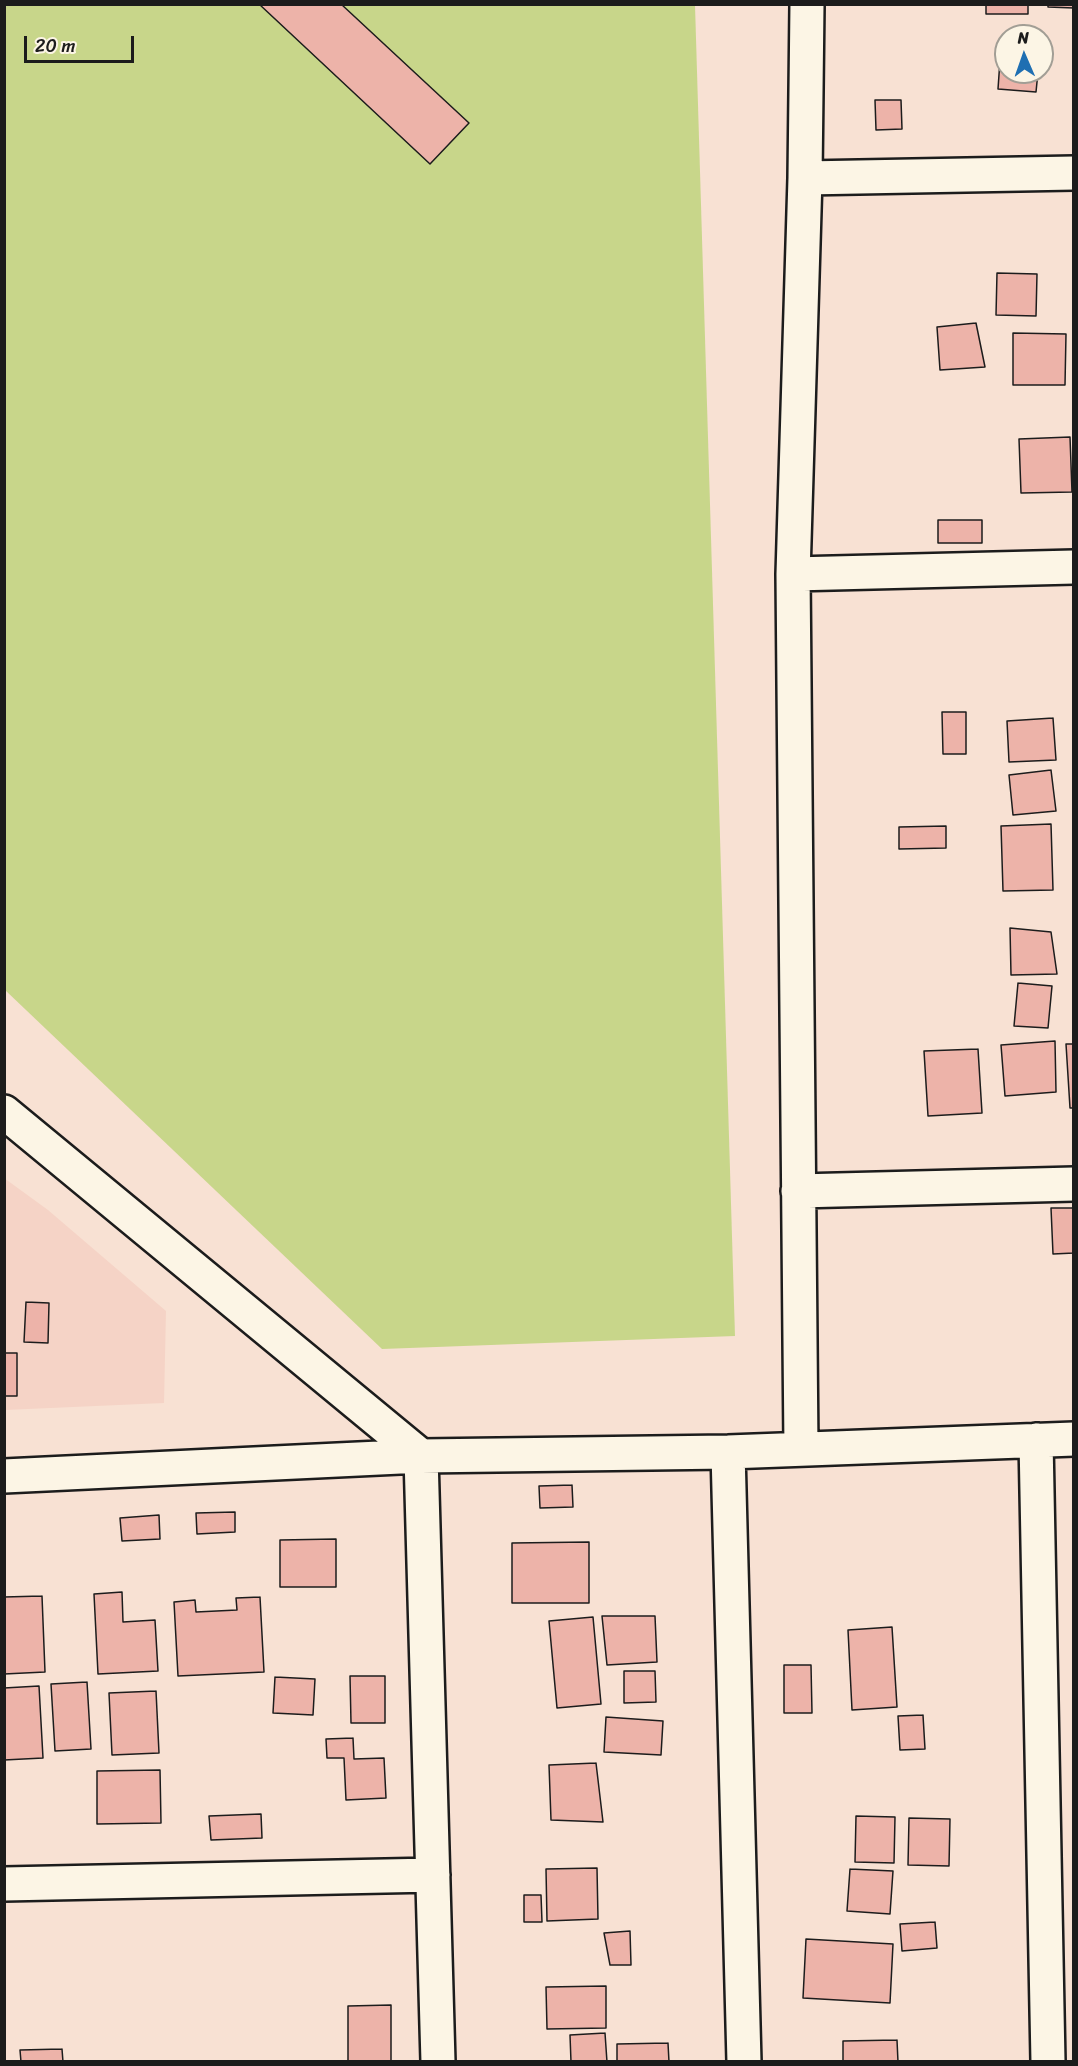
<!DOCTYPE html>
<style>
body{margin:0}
#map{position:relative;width:1078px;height:2066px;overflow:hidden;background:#f8e1d3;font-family:Sriracha,sans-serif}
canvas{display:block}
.frame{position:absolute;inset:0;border:6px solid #1c1c1c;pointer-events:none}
.north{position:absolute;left:994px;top:24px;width:60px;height:60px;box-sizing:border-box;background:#fcf5e5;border:2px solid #a29e95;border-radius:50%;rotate:358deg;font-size:16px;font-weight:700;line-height:24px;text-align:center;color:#1c1c1c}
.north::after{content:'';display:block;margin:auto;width:21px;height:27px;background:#1f6fb2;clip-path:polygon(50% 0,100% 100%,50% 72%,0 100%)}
.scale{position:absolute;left:24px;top:36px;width:110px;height:27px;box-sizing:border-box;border:3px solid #1c1c1c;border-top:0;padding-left:8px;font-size:18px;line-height:21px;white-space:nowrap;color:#1c1c1c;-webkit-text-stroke:4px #fcf5e5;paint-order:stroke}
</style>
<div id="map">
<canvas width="1078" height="2066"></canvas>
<div class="frame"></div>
<div class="north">N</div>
<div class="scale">20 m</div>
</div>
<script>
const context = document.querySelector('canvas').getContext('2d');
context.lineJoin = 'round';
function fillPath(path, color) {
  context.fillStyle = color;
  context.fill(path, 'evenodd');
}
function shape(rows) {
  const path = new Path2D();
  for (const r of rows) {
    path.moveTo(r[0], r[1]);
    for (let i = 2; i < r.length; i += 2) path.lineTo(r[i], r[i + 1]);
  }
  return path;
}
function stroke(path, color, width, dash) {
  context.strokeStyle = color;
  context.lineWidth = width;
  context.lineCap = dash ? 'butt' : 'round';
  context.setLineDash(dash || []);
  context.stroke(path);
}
fillPath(shape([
 [4,1178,48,1210,166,1311,164,1403,5,1410]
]), '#f5d3c6');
fillPath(shape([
 [4,5,695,5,735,1336,382,1349,5,990]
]), '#c8d68a');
const building = shape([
 [259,4,341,4,469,123,430,164,259,4],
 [986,4,1028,4,1028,14,986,14,986,4],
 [1048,4,1074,4,1074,8,1048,7,1048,4],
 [1001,46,1006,47,1006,72,1038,72,1036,92,998,89,1001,46],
 [875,100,901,100,902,129,876,130,875,100],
 [997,273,1037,274,1036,316,996,315,997,273],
 [976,323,985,367,940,370,937,327,976,323],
 [1013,333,1066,334,1065,385,1013,385,1013,333],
 [1070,437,1072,492,1021,493,1019,439,1070,437],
 [938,520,982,520,982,543,938,543,938,520],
 [942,712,966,712,966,754,943,754,942,712],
 [1053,718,1056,760,1009,762,1007,721,1053,718],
 [1051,770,1056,811,1013,815,1009,775,1051,770],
 [1051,824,1053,890,1003,891,1001,826,1051,824],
 [946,826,946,848,899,849,899,827,946,826],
 [1010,928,1051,932,1057,974,1011,975,1010,928],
 [1018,983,1052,986,1048,1028,1014,1026,1018,983],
 [1055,1041,1056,1092,1005,1096,1001,1045,1055,1041],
 [1066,1044,1074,1044,1074,1108,1070,1108,1066,1044],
 [978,1049,982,1113,928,1116,924,1051,978,1049],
 [1051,1208,1074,1208,1074,1253,1053,1254,1051,1208],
 [26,1302,49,1303,48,1343,24,1342,26,1302],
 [4,1353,17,1353,17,1396,4,1396,4,1353],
 [572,1485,573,1507,540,1508,539,1486,572,1485],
 [235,1512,235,1532,197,1534,196,1513,235,1512],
 [159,1515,160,1539,122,1541,120,1518,159,1515],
 [336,1539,336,1587,280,1587,280,1540,336,1539],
 [589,1542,589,1603,512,1603,512,1543,589,1542],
 [122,1592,123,1622,155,1620,158,1671,98,1674,94,1594,122,1592],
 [42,1596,45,1672,4,1674,4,1597,42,1596],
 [260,1597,264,1672,178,1676,174,1602,195,1600,196,1612,237,1610,236,1598,260,1597],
 [602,1616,655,1616,657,1662,607,1665,602,1616],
 [593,1617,601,1704,557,1708,549,1621,593,1617],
 [892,1627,897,1707,852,1710,848,1630,892,1627],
 [784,1665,811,1665,812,1713,784,1713,784,1665],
 [624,1671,655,1671,656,1702,624,1703,624,1671],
 [350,1676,385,1676,385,1723,351,1723,350,1676],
 [275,1677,315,1679,313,1715,273,1713,275,1677],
 [87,1682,91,1749,55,1751,51,1684,87,1682],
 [39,1686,43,1758,4,1760,4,1688,39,1686],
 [156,1691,159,1753,112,1755,109,1693,156,1691],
 [923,1715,925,1749,900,1750,898,1716,923,1715],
 [606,1717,663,1721,661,1755,604,1752,606,1717],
 [353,1738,354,1759,384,1758,386,1798,346,1800,344,1758,327,1758,326,1739,353,1738],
 [596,1763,603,1822,551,1820,549,1765,596,1763],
 [160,1770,161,1823,97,1824,97,1771,160,1770],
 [261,1814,262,1838,211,1840,209,1816,261,1814],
 [856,1816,895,1817,894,1863,855,1862,856,1816],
 [909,1818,950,1819,949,1866,908,1865,909,1818],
 [597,1868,598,1919,547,1921,546,1869,597,1868],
 [850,1869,893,1871,890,1914,847,1911,850,1869],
 [524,1895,541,1895,542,1922,524,1922,524,1895],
 [935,1922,937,1948,902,1951,900,1924,935,1922],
 [630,1931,631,1965,610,1965,604,1933,630,1931],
 [806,1939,893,1944,890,2003,803,1998,806,1939],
 [606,1986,606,2028,547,2029,546,1987,606,1986],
 [391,2005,391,2062,348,2062,348,2006,391,2005],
 [605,2033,607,2062,571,2062,570,2035,605,2033],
 [897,2040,898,2062,843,2062,843,2041,897,2040],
 [668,2043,669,2062,617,2062,617,2044,668,2043],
 [62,2049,63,2062,21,2062,20,2050,62,2049]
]);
fillPath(building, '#edb3a9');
stroke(building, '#1c1c1c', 1.5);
const street = shape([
 [805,178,1074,173],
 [793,574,1074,567],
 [4,1112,421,1456,438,2062],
 [798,1191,1074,1184],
 [1036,1440,1048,2062],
 [801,1449,793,574,805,178,807,4],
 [728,1452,744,2062],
 [4,1476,421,1456,728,1452,1074,1439],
 [4,1884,433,1875]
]);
stroke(street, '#1c1c1c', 38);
stroke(street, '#fcf5e5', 33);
</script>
